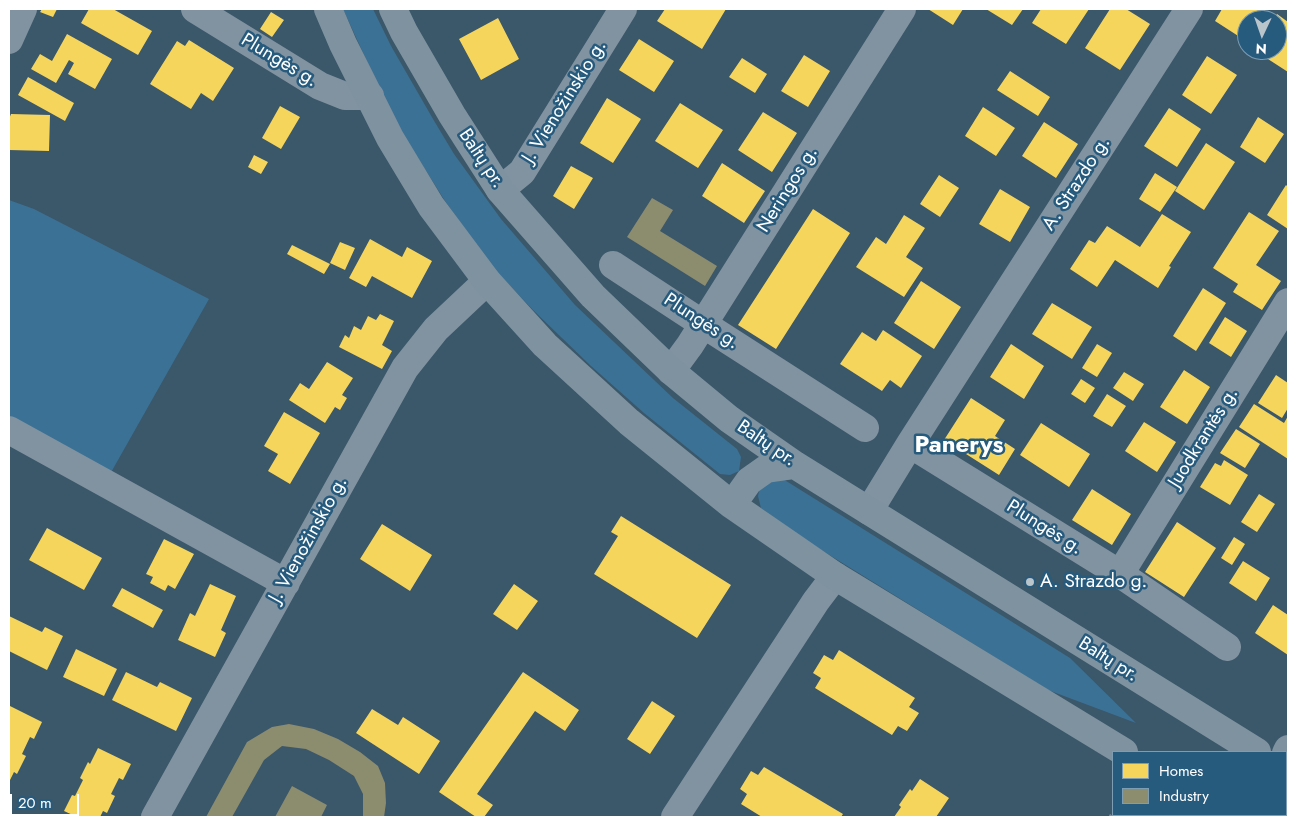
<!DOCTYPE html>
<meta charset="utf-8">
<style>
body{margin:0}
#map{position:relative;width:1297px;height:826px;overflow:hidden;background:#3b576a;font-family:Jost,sans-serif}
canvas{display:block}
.frame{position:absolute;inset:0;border:10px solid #fff;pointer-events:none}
.legend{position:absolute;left:1112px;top:751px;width:175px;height:65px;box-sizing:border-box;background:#275b7e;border:1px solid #7d9db2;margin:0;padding:6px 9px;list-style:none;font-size:15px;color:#fff}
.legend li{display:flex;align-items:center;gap:10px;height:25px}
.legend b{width:25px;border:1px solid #7d9db2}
.north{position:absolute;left:1237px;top:10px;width:50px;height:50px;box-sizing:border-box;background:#275b7e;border:1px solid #7d9db2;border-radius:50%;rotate:183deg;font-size:14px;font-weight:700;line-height:20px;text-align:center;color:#fff}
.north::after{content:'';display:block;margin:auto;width:18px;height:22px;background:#bac4cb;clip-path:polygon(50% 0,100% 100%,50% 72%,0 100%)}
.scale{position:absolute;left:10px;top:794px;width:69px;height:22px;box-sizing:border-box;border:2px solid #fff;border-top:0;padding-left:6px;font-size:15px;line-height:18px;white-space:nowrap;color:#fff;-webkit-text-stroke:4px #275b7e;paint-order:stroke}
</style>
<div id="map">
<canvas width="1297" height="826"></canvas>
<div class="frame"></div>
<ul class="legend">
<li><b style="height:14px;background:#f6d55c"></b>Homes</li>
<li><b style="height:14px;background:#8c8c6e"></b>Industry</li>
</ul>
<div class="north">N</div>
<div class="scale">20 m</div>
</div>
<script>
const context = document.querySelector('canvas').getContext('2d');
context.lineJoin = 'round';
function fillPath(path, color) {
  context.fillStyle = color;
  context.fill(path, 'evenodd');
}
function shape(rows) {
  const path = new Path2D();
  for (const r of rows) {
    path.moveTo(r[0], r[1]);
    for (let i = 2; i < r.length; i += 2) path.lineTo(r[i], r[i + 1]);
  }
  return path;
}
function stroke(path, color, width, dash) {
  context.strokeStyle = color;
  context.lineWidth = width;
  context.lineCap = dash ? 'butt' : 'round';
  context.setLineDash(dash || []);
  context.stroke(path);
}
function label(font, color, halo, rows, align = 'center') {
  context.font = font + ' Jost,sans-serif';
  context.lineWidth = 5;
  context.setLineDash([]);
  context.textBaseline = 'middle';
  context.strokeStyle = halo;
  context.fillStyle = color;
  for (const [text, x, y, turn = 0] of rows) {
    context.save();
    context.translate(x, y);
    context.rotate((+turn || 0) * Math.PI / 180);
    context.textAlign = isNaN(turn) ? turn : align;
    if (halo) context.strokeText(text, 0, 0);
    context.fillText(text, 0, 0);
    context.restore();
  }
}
fillPath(shape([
 [343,9,373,9,391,46,433,119,454,154,501,219,575,305,673,398,737,449,741,457,739,471,730,475,720,474,644,413,591,366,533,310,496,271,470,236,445,201,406,139,387,105],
 [9,200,34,209,209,299,105,483,9,430],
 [783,479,1070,658,1136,723,1048,690,810,543,761,508,758,496,761,482]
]), '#3b7194');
fillPath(shape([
 [42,9,57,9,53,17,40,12],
 [89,9,102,9,105,10,106,9,113,9,152,31,138,55,81,23],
 [665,9,726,9,702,49,657,21],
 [928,9,963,9,953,25],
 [986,9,1023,9,1012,25],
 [1041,9,1089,9,1066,44,1032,23],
 [1110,9,1126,9,1150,24,1120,70,1085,48],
 [1222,9,1266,9,1259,20,1247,20,1247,38,1246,41,1215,21],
 [271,12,284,20,272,37,260,29],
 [1277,14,1288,22,1288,72,1254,50,1277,50,1277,20,1273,20],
 [498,18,519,59,481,80,459,39],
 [67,34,112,59,95,89,68,74,74,63,69,60,56,83,31,69,40,54,52,61],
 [639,39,674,61,654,92,619,70],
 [189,40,234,68,213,101,201,93,191,109,150,84,177,41,185,46],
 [804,55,830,71,808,107,781,91],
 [1207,56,1237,75,1211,114,1182,95],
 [742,58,767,74,755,93,729,77],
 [1010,71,1050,97,1038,116,997,90],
 [28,77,74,103,65,121,18,95],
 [607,98,641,119,613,163,580,143],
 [680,103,723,130,698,168,655,141],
 [280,106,300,117,281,149,262,138],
 [983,107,1015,128,996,156,965,136],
 [1169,108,1201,129,1177,167,1144,146],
 [763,112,797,133,772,172,738,150],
 [11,114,50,115,49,151,9,150,9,119],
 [1258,117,1284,134,1265,163,1240,147],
 [1044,122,1078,144,1056,178,1022,156],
 [1206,143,1235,162,1204,210,1175,191],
 [254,155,268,162,261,174,248,167],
 [722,163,765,191,744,223,702,196],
 [571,166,593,178,574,209,553,196],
 [1155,173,1177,187,1160,212,1139,199],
 [939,175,959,188,940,217,920,204],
 [1286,185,1288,187,1288,229,1267,215],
 [1000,189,1030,207,1010,242,979,224],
 [813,209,850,233,776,349,738,325],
 [1249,212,1279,231,1256,265,1281,281,1262,310,1233,292,1238,284,1213,268],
 [1162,214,1191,232,1169,266,1171,267,1158,288,1115,260,1097,287,1070,269,1089,240,1095,243,1107,226,1140,247],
 [904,215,925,228,906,257,923,268,904,297,856,267,876,237,886,244],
 [370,239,402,257,407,247,432,261,412,298,372,276,366,287,349,278],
 [340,242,355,248,345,270,330,263],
 [292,245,330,264,324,274,287,254],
 [921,281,961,307,934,349,894,323],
 [1203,288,1226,303,1196,351,1173,336],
 [1052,303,1092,327,1072,359,1032,334],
 [380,314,394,321,382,345,392,351,382,369,339,347,345,335,349,338,354,326,361,330,368,316,376,320],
 [1225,317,1247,331,1231,357,1209,343],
 [883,330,922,356,901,388,890,380,882,391,840,364,862,332,876,341],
 [1011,344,1044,366,1024,399,990,377],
 [1097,344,1112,353,1097,377,1082,368],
 [327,362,353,378,342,395,347,398,340,410,335,407,325,423,289,400,300,383,309,389],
 [1184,370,1210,387,1187,424,1160,407],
 [1124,372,1144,384,1133,401,1113,388],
 [1276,375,1288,383,1288,408,1282,418,1258,403],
 [1081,379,1095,388,1085,403,1071,394],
 [1107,394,1126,406,1112,427,1093,416],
 [971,398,1005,420,995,436,1015,449,999,475,944,440],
 [1254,404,1284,423,1288,416,1288,459,1239,427],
 [284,412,320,433,290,484,268,471,278,454,264,446],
 [1144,422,1176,442,1157,472,1125,451],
 [1041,423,1090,454,1069,487,1020,455],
 [1236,429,1260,444,1245,468,1220,453],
 [1224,460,1248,475,1230,505,1200,487,1215,463,1221,466],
 [1092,489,1131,514,1112,545,1072,520],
 [1259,494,1275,504,1257,532,1241,522],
 [621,516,731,585,697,638,594,574,618,536,611,532],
 [1177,522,1216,548,1184,597,1145,572],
 [382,524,432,555,410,591,360,559],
 [47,528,102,558,84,590,29,560],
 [1234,537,1245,544,1232,565,1221,558],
 [164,539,194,554,175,589,168,585,165,591,150,583,153,577,146,574],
 [1243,561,1270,578,1256,601,1229,583],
 [210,584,236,596,221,630,226,633,215,657,178,640,190,613,195,616],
 [514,584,538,601,517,630,493,614],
 [122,588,163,610,153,628,112,606],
 [1273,605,1288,615,1288,655,1255,633],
 [9,616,42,632,45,627,63,636,47,670,9,651],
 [76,649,117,669,104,696,63,677],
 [839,650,915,698,909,707,919,713,907,731,898,726,892,735,815,688,821,678,813,673,824,655,833,660],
 [126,672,157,687,160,682,192,698,176,731,112,700],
 [523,672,579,710,565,731,535,711,477,794,493,805,484,817,476,817,439,792],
 [652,701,675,716,650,754,627,739],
 [10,706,42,722,34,739,30,737,22,754,26,756,17,774,14,772,9,782,9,709],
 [372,709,398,725,403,717,440,741,419,774,356,733],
 [98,748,131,764,123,780,119,778,111,794,115,796,107,813,103,811,100,817,77,817,64,811,72,795,75,796,83,780,80,778,88,762,90,764],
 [764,767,843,814,841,817,762,817,741,804,747,794,740,789,751,771,758,775],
 [920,779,949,798,936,817,894,817,901,807,899,805,910,789,912,791]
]), '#f6d55c');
fillPath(shape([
 [652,198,673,210,660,231,717,266,705,286,627,237],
 [289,724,314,729,338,739,360,752,378,766,385,783,386,803,384,817,363,817,363,794,354,776,329,760,306,749,282,746,264,760,232,817,206,817,247,742,272,727],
 [292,786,327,805,321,817,275,817]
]), '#8c8c6e');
stroke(shape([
 [1110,817,1113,812]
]), '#8193a1', 3, [2.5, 4]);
stroke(shape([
 [195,9,320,86,345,96,370,96],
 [9,40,23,9],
 [500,190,522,172,623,9],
 [613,265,703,324,865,428],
 [671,371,690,345,902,9],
 [9,430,286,583],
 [910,444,1120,574,1227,647],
 [869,511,910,444,1189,9],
 [1120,574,1288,302],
 [155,817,405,368,436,329,487,281],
 [675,817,816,601,835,576]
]), '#8193a1', 28);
stroke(shape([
 [328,9,343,44,390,138,431,206,487,281,545,345,629,422,732,505,835,576,1124,752],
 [393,9,404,32,452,115,500,190,593,296,671,371,729,419,795,465,1257,752],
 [732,505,749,481,766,469,795,465],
 [1286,753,1288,749],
 [1286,781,1288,777],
 [1227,815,1231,817],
 [1263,817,1265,815]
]), '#7f92a0', 28);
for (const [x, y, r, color] of [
 [1030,582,5,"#bac4cb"]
]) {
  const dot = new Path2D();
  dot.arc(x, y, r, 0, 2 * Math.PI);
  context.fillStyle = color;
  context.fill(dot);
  stroke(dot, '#275b7e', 2);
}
label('19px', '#fff', '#275b7e', [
 ["Plungės g.",279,61,31],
 ["J. Vienožinskio g.",565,102,-58],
 ["Baltų pr.",481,159,56],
 ["A. Strazdo g.",1077,184,-57],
 ["Neringos g.",788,190,-58],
 ["Plungės g.",701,322,33],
 ["Juodkrantės g.",1204,438,-58],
 ["Baltų pr.",766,444,34],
 ["Plungės g.",1044,528,32],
 ["J. Vienožinskio g.",309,540,-61],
 ["Baltų pr.",1108,660,32]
]);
label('19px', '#fff', '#275b7e', [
 ["A. Strazdo g.",1040,582]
], 'left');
label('bold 24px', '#fff', '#275b7e', [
 ["Panerys",959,446]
]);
</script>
